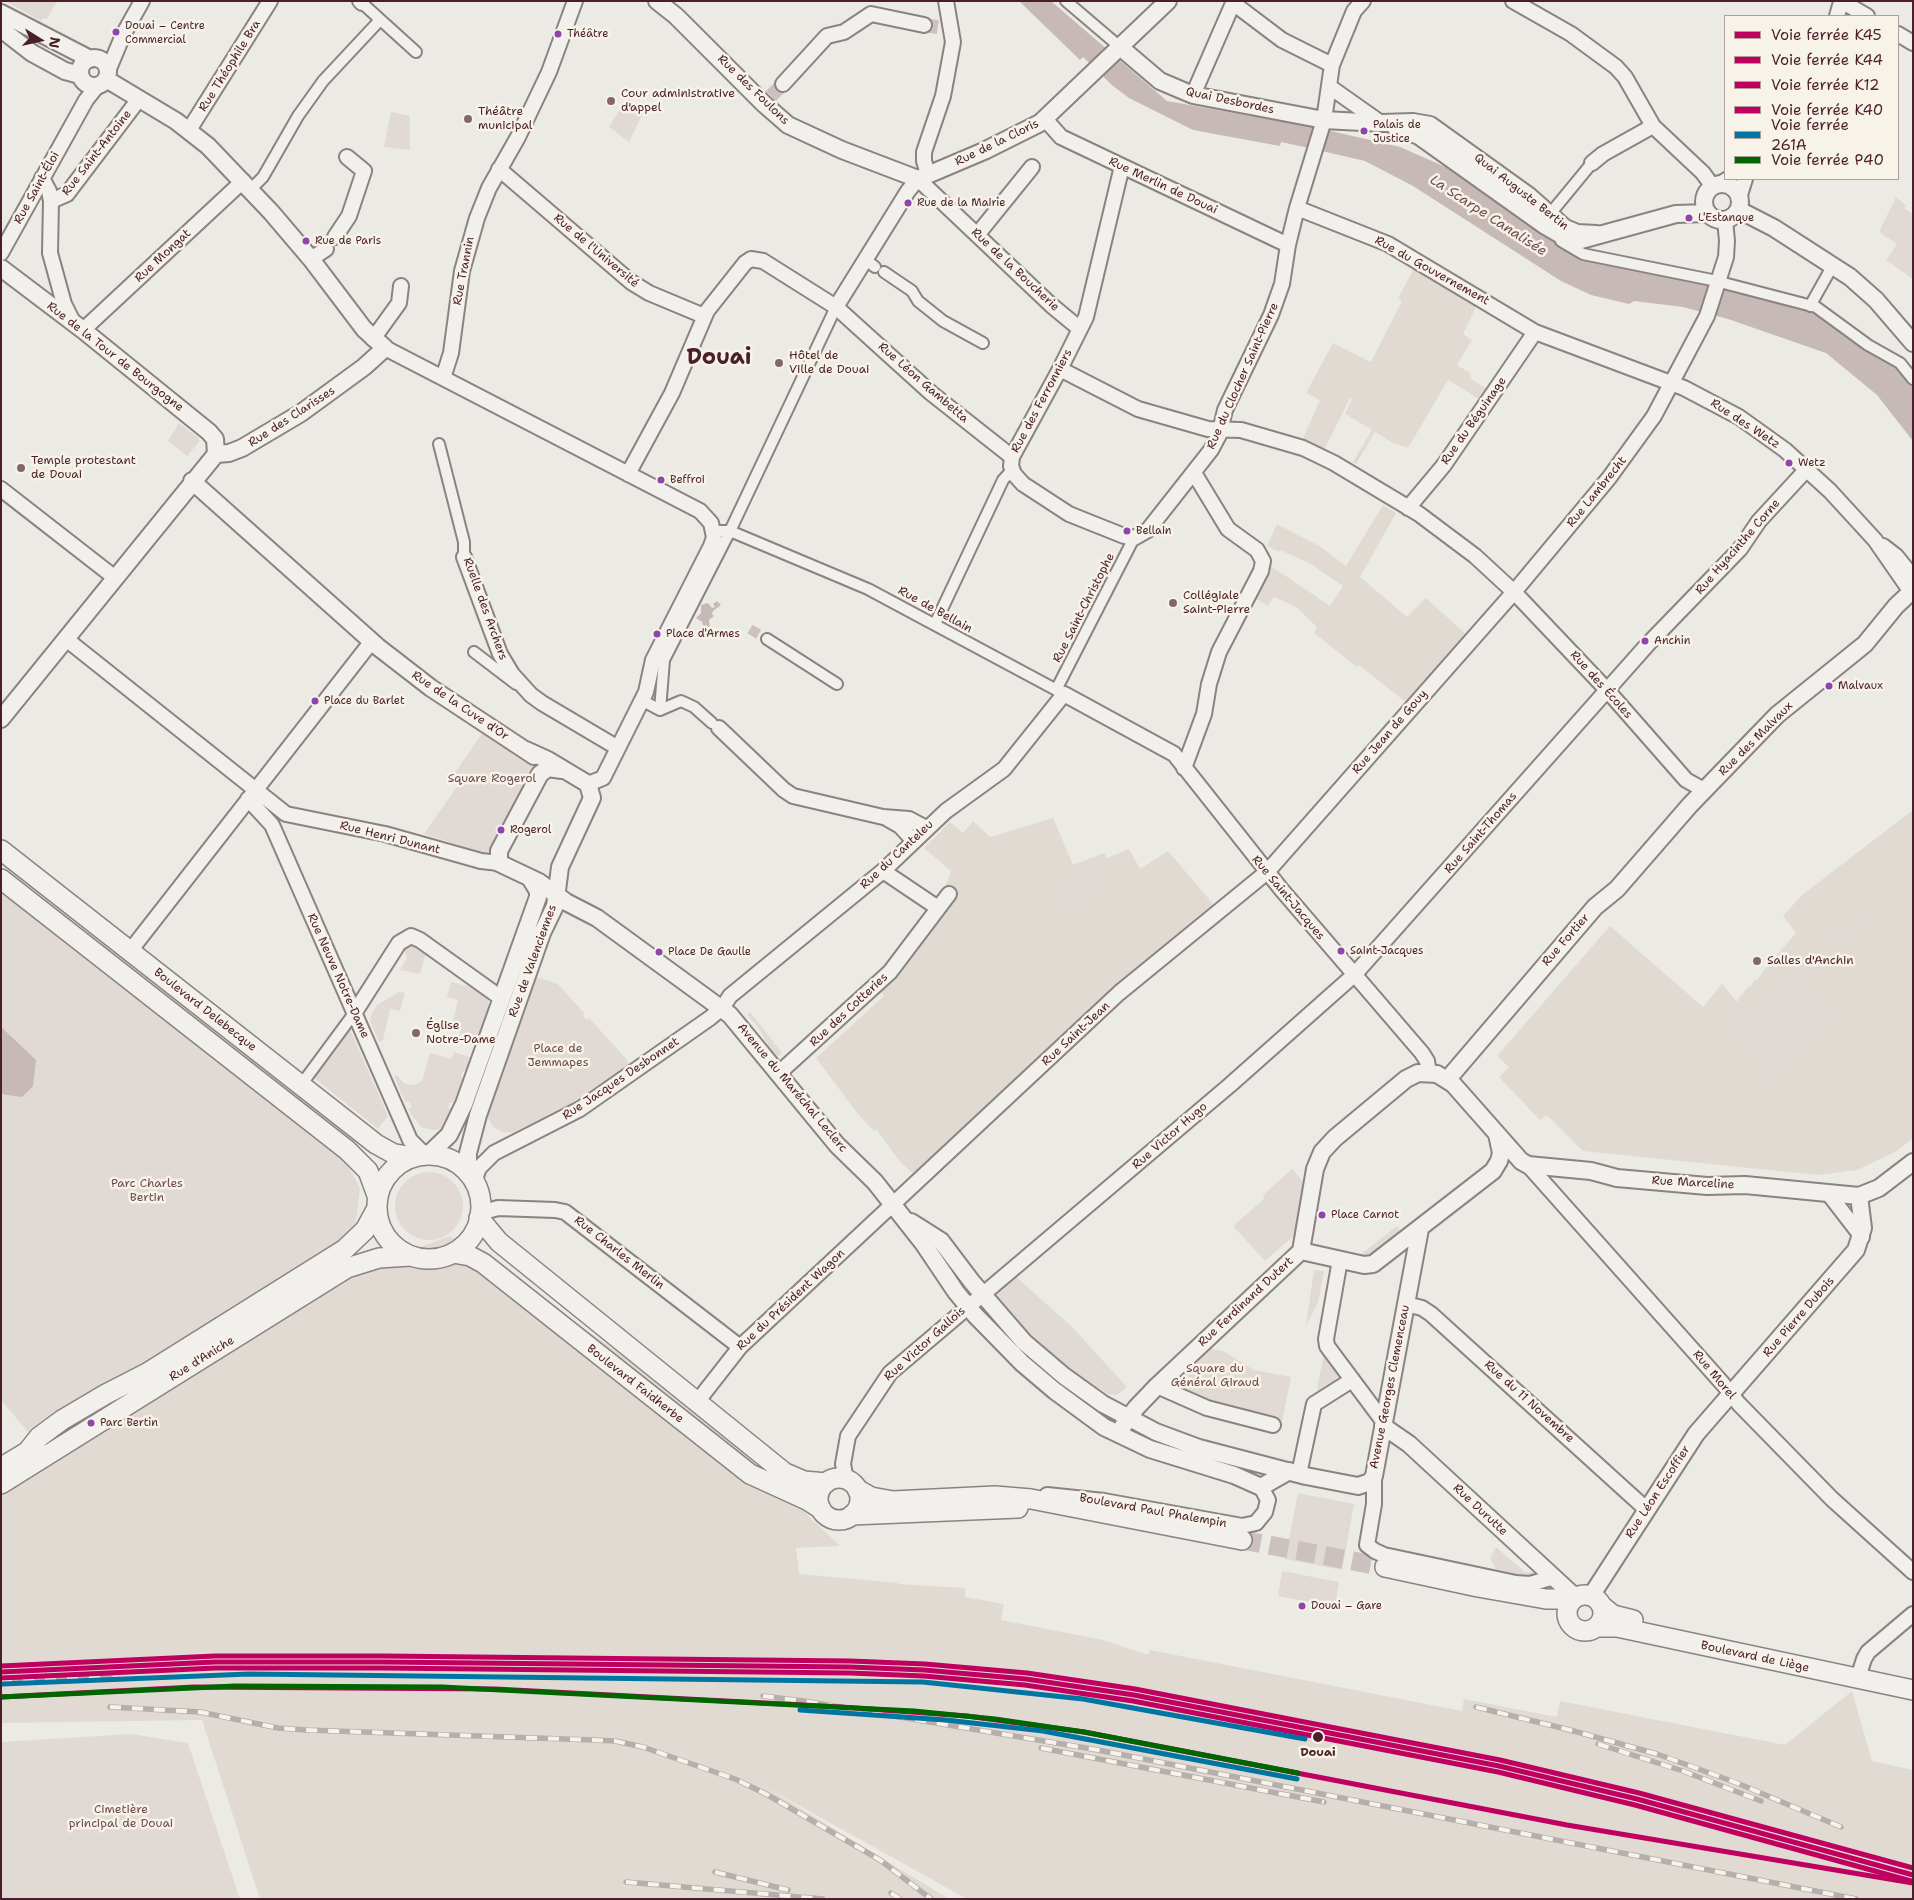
<!DOCTYPE html>
<meta charset="utf-8">
<style>
body{margin:0}
#map{position:relative;width:1914px;height:1900px;overflow:hidden;background:#eceae4;font-family:"Shantell Sans",sans-serif}
canvas{display:block}
.frame{position:absolute;inset:0;border:2px solid #4a1f2b;pointer-events:none}
.legend{position:absolute;left:1724px;top:15px;width:175px;height:165px;box-sizing:border-box;background:#f7f3e8;border:1px solid #b29e9c;margin:0;padding:6px 9px;list-style:none;font-size:15px;color:#4a1f2b}
.legend li{display:flex;align-items:center;gap:10px;height:25px}
.legend b{width:25px;border:1px solid #b29e9c}
.north{position:absolute;left:15px;top:15px;width:50px;height:50px;-webkit-text-stroke:4px #f7f3e8;paint-order:stroke;rotate:100deg;font-size:14px;font-weight:700;line-height:20px;text-align:center;color:#4a1f2b}
.north::after{content:'';display:block;margin:auto;width:18px;height:22px;background:#4a1f2b;clip-path:polygon(50% 0,100% 100%,50% 72%,0 100%)}
</style>
<div id="map">
<canvas width="1914" height="1900"></canvas>
<div class="frame"></div>
<ul class="legend">
<li><b style="height:6px;background:#bf005f"></b>Voie ferrée K45</li>
<li><b style="height:6px;background:#bf005f"></b>Voie ferrée K44</li>
<li><b style="height:6px;background:#bf005f"></b>Voie ferrée K12</li>
<li><b style="height:6px;background:#bf005f"></b>Voie ferrée K40</li>
<li><b style="height:6px;background:#0075a1"></b>Voie ferrée 261A</li>
<li><b style="height:6px;background:#060"></b>Voie ferrée P40</li>
</ul>
<div class="north">N</div>
</div>
<script>
const context = document.querySelector('canvas').getContext('2d');
context.lineJoin = 'round';
function fillPath(path, color) {
  context.fillStyle = color;
  context.fill(path, 'evenodd');
}
function shape(rows) {
  const path = new Path2D();
  for (const r of rows) {
    if (r.length === 3) {
      path.moveTo(r[0] + r[2], r[1]);
      path.arc(r[0], r[1], r[2], 0, 2 * Math.PI);
      continue;
    }
    path.moveTo(r[0], r[1]);
    for (let i = 2; i < r.length; i += 2) path.lineTo(r[i], r[i + 1]);
  }
  return path;
}
function stroke(path, color, width, dash) {
  context.strokeStyle = color;
  context.lineWidth = width;
  context.lineCap = dash ? 'butt' : 'round';
  context.setLineDash(dash || []);
  context.stroke(path);
}
function label(font, color, halo, rows, align = 'center') {
  context.font = font + ' "Shantell Sans",sans-serif';
  context.lineWidth = 5;
  context.setLineDash([]);
  context.textBaseline = 'middle';
  context.strokeStyle = halo;
  context.fillStyle = color;
  for (const [text, x, y, turn = 0] of rows) {
    context.save();
    context.translate(x, y);
    context.rotate((+turn || 0) * Math.PI / 180);
    context.textAlign = isNaN(turn) ? turn : align;
    if (halo) context.strokeText(text, 0, 0);
    context.fillText(text, 0, 0);
    context.restore();
  }
}
fillPath(shape([
 [5,1,57,1,47,19,43,18,41,21],
 [1416,265,1478,303,1463,334,1472,340,1457,365,1470,373,1471,379,1487,389,1479,399,1448,380,1408,448,1391,442,1375,432,1356,464,1353,462,1372,430,1345,414,1352,399,1350,398,1324,450,1302,441,1320,400,1306,393,1333,343,1371,362,1402,301,1398,298],
 [1383,505,1396,513,1360,577,1407,617,1426,598,1468,636,1408,704,1359,665,1357,667,1314,633,1317,627,1296,607,1274,597,1268,606,1255,598,1271,566,1330,606,1343,586,1311,564,1280,550,1279,552,1267,546,1277,524,1321,547,1346,566],
 [1913,810,1913,1138,1897,1151,1857,1170,1818,1175,1583,1151,1547,1115,1540,1120,1499,1077,1509,1067,1497,1056,1610,926,1703,1007,1722,984,1737,1002,1738,999,1749,986,1751,987,1755,979,1757,980,1767,966,1770,965,1769,964,1777,957,1776,956,1796,933,1783,916,1802,895],
 [1053,818,1073,865,1104,853,1107,858,1129,849,1140,869,1168,851,1213,904,1126,977,916,1176,901,1163,877,1130,874,1131,857,1113,816,1058,884,996,879,990,900,971,915,950,944,890,951,871,924,848,950,822,963,833,973,821,990,837],
 [450,1236,686,1399,840,1546,796,1548,799,1574,898,1583,898,1584,965,1588,965,1597,1004,1604,1001,1620,1103,1640,1148,1655,1150,1650,1462,1711,1464,1699,1557,1717,1560,1701,1785,1745,1852,1691,1872,1761,1913,1770,1913,1899,967,1899,764,1786,949,1899,260,1899,202,1720,1,1723,1,1489,350,1273]
]), '#e1dad3');
fillPath(shape([
 [625,101,644,111,629,142,609,127],
 [391,112,410,116,410,150,384,147],
 [1896,197,1906,205,1904,208,1913,214,1913,279,1886,260,1897,244,1879,232],
 [179,423,199,438,199,442,187,456,168,441],
 [483,732,537,766,491,855,424,834,458,785,452,777],
 [1087,862,1104,878,1069,912,1053,895],
 [1,890,107,976,344,1159,360,1188,355,1228,337,1246,29,1433,1,1400],
 [1876,902,1882,909,1804,970,1823,971,1837,979,1843,987,1851,1005,1851,1013,1844,1031,1783,1081,1766,1086,1749,1084,1741,1080,1728,1065,1724,1051,1728,1032,1725,1034,1720,1027],
 [1813,974,1822,975,1834,981,1845,995,1847,1013,1840,1028,1780,1077,1766,1082,1744,1077,1735,1069,1729,1058,1728,1043,1732,1031,1739,1023,1793,979],
 [408,942,427,948,420,974,400,970,407,958,403,947],
 [537,977,558,984,585,1014,583,1016,587,1020,589,1018,628,1061,628,1065,570,1104,512,1133,503,1132,494,1128,486,1115],
 [1808,980,1839,1018,1768,1076,1737,1038],
 [451,982,475,988,488,999,489,1008,477,1041,459,1036,461,1030,452,1026,458,1000,447,997],
 [399,992,405,993,400,1011,390,1009,383,1040,379,1042,370,1021,371,1015,377,1005],
 [750,1012,782,1053,775,1059,760,1030,747,1014],
 [350,1029,388,1116,378,1129,313,1077],
 [454,1052,472,1058,466,1072,463,1071,461,1076,464,1078,455,1100,454,1103,451,1102,448,1107,451,1109,443,1128,436,1130,422,1128,411,1114,408,1109,412,1107,409,1101,405,1102,394,1076,397,1075,405,1084,415,1085,422,1081,430,1053,451,1059],
 [1292,1169,1306,1185,1296,1234,1265,1261,1233,1226,1264,1199,1263,1195],
 [429,1206,34],
 [1397,1226,1401,1232,1363,1262,1359,1256,1360,1255],
 [1314,1270,1324,1271,1318,1303,1306,1326],
 [1014,1275,1072,1327,1127,1387,1117,1395,1108,1394,1067,1368,1020,1325,995,1296,997,1291],
 [1204,1348,1223,1351,1254,1370,1291,1377,1282,1422,1175,1390,1171,1384],
 [1325,1357,1340,1377,1319,1391,1317,1389,1323,1358],
 [1298,1493,1354,1504,1342,1570,1285,1559],
 [1496,1547,1526,1573,1538,1571,1538,1574,1527,1578,1513,1576,1496,1569,1490,1558],
 [1282,1571,1339,1582,1335,1607,1278,1596],
 [131,1734,188,1743,240,1899,1,1899,1,1742]
]), '#e1dad4');
fillPath(shape([
 [1019,1,1051,1,1167,101,1314,127,1400,147,1450,169,1566,249,1710,282,1818,311,1895,367,1913,387,1913,441,1877,395,1826,353,1728,319,1683,307,1634,301,1629,304,1591,295,1561,281,1413,186,1365,161,1309,148,1281,142,1280,146,1193,130,1129,98,1113,86,1083,57,1080,60],
 [717,601,721,605,713,611,712,614,714,616,709,620,710,628,704,629,702,622,696,618,701,613,701,605,708,603,712,608,715,607,713,604],
 [1,1027,36,1060,33,1086,22,1097,1,1094]
]), '#c7b9b6');
stroke(shape([
 [750,629,767,639]
]), '#ccc1bf', 10, [10, 5]);
stroke(shape([
 [924,25,944,28],
 [771,96,783,84]
]), '#ccc1bf', 14, [14, 7]);
stroke(shape([
 [1242,1540,1385,1567]
]), '#ccc1bf', 19, [19, 9]);
const pedestrian = shape([
 [1066,1,1120,47],
 [362,3,416,52],
 [251,189,263,177,298,116,323,81,380,20],
 [1550,214,1592,163],
 [1561,241,1583,254,1712,280,1816,307,1868,345,1900,363,1913,379],
 [865,259,875,267],
 [884,272,912,291,918,301,943,321,983,343],
 [1810,306,1833,265],
 [439,444,464,542,464,557],
 [714,531,730,531,868,589,1064,694],
 [935,624,1003,480,1012,470],
 [767,639,837,684],
 [474,652,516,684],
 [1056,690,1134,538],
 [647,703,660,710,681,701,694,707,712,723],
 [660,710,664,660,730,531,836,307],
 [301,1085,355,1012]
]);
const minor = shape([
 [360,1,362,3],
 [1513,1,1571,34,1616,67,1625,77,1653,126,1703,173,1713,187],
 [1841,1,1867,16],
 [1233,3,1282,40,1332,65],
 [1837,16,1841,2],
 [1898,34,1913,43],
 [108,71,123,35,142,1],
 [783,84,827,36,844,32,871,14,924,25],
 [1330,87,1381,123],
 [1193,95,1234,1],
 [1045,119,1061,137,1288,245],
 [189,130,270,1],
 [1592,163,1603,154,1653,126],
 [1122,166,1086,317,1060,369,1012,457,1011,466,1014,474,1023,484,1069,514,1124,536,1134,538,1148,530,1211,450,1219,435,1225,410,1271,315,1282,284,1288,245,1297,208,1324,120,1332,65,1354,11,1363,1],
 [499,169,631,282,649,293,704,316],
 [928,174,924,161,924,152,943,96,953,42,946,1],
 [42,178,49,191,51,201,50,253,64,304,73,322],
 [1718,185,1728,179],
 [1739,198,1745,179],
 [51,201,67,194,139,99],
 [1297,208,1388,244,1535,332,1684,388,1739,417,1785,450,1830,491,1875,540,1911,592],
 [977,235,1032,167],
 [335,237,349,216,364,171,347,157],
 [1,253,86,100,98,85],
 [311,259,326,249],
 [836,307,908,191,918,179,1051,305,1080,329],
 [83,330,243,181],
 [373,339,399,303,401,286],
 [385,348,700,511,711,523,714,537,711,546,653,660,646,692,603,778,588,784],
 [1060,369,1138,409,1208,429,1241,430,1303,448,1334,463,1419,514,1475,556,1514,592,1607,690,1686,780,1704,790],
 [443,378,451,353,462,271,477,218,489,188,518,137,549,72,575,1],
 [628,474,672,393,707,311,745,263,751,259,763,261,836,307,931,393,1012,457],
 [1,489,114,577],
 [1408,508,1444,465,1535,332],
 [1883,546,1896,556,1913,577],
 [464,557,500,654,512,674,531,695,542,703,618,748],
 [66,639,286,814,385,834,481,861,499,863],
 [719,728,784,790,793,796,883,817,909,819,926,828],
 [1184,768,1204,714,1209,684,1219,652,1261,571,1263,561,1257,550,1228,529,1194,473],
 [248,799,272,825,410,1140,425,1155],
 [886,818,900,826,913,840],
 [883,871,938,908],
 [130,951,372,641],
 [355,1012,399,943,411,936,420,940,501,998],
 [779,1073,890,972,949,894],
 [1528,1165,1723,1384,1739,1404,1832,1499,1913,1572],
 [474,1182,479,1168,494,1153,580,1109,710,1018,723,1007,730,996,883,871,946,811,1004,769,1064,694,1174,754,1281,889,1422,1053,1427,1061,1429,1073],
 [1828,1193,1862,1237],
 [480,1213,498,1208,555,1210,565,1212,740,1347],
 [1340,1260,1326,1339,1327,1346,1383,1421],
 [1406,1304,1422,1308,1431,1314,1646,1509],
 [1157,1386,1207,1408,1273,1425],
 [697,1402,740,1347,1119,993,1267,872,1514,592,1609,478,1654,416,1707,316,1726,257,1727,241,1725,220],
 [1299,1474,1314,1404,1352,1380],
 [1374,1476,1374,1504,1367,1545,1375,1551,1384,1555,1516,1583,1530,1584,1554,1577],
 [846,1480,843,1464,848,1436,890,1373,1230,1085,1354,975,1648,644,1740,549,1759,521,1807,469],
 [1047,1495,1104,1501,1242,1526,1256,1523,1265,1512,1268,1500,1261,1487],
 [1858,1678,1864,1659,1868,1652,1913,1614]
]);
const tertiary = shape([
 [657,1,676,16,764,104,788,125,842,150,918,179,984,151,1040,123,1168,1],
 [1,13,90,59],
 [1,29,32,53,65,71,80,75],
 [1120,47,1160,81,1193,95,1324,120,1381,123,1413,122,1430,125,1529,196,1565,228,1577,233,1597,234],
 [94,72,14],
 [106,79,176,121,208,146,271,212,311,259,364,329,385,348,364,367,301,413,242,448,229,453,216,454],
 [1395,127,1419,136,1544,225,1568,239,1581,240,1676,214,1707,213],
 [1722,202,18],
 [1739,210,1774,228,1850,277,1876,300,1913,343],
 [1,268,83,330,209,432,215,439,216,454],
 [192,481,378,647,431,688,534,756],
 [1,719,216,454],
 [562,770,548,768,540,774,499,851,499,863,539,882,566,902,597,918,730,1015,837,1145,875,1182,923,1243,956,1292,975,1315,1022,1363,1055,1391,1104,1427,1150,1449,1234,1475,1261,1487,1289,1471],
 [1447,1080,1595,907,1617,889,1690,805,1777,715,1865,644,1896,606,1913,590],
 [428,1155,449,1135,464,1104,538,897,538,891,530,878],
 [468,1173,468,1153,478,1115,542,933,555,906,560,867,592,798,588,784,548,760,526,750],
 [911,1222,941,1241,972,1282,1024,1342,1064,1376,1103,1404,1156,1432,1199,1448,1306,1476,1358,1486,1370,1482,1374,1476,1420,1229],
 [1301,1251,1315,1169,1322,1152,1335,1138,1406,1079,1418,1073,1437,1074,1453,1084,1521,1161,1528,1165,1591,1171,1617,1178,1707,1186,1745,1185,1859,1196,1879,1188,1913,1162],
 [1301,1251,1364,1265,1373,1264,1493,1171,1499,1161,1501,1153,1497,1134],
 [1123,1426,1136,1408,1157,1386,1301,1251],
 [1383,1426,1409,1444,1575,1597],
 [1591,1596,1696,1434,1856,1250,1863,1228,1859,1196]
]);
const secondary = shape([
 [1,850,376,1144,394,1154,414,1157],
 [1,879,347,1150,368,1171,378,1198],
 [429,1207,52],
 [479,1218,499,1242,785,1473,804,1481,826,1483],
 [453,1253,470,1256,483,1263,750,1474,807,1500,821,1509],
 [2,1467,27,1452,39,1437,62,1420,106,1394,147,1373,345,1249,365,1230,377,1208],
 [839,1499,21],
 [1,1484,347,1268,379,1258,410,1256],
 [857,1489,871,1497,893,1501,995,1496,1031,1499,1242,1540],
 [852,1515,1018,1508],
 [1385,1567,1478,1587,1546,1599,1573,1599],
 [1585,1613,18],
 [1602,1606,1613,1615,1633,1620],
 [1596,1627,1617,1627,1913,1690]
]);
stroke(pedestrian, '#8b8282', 14);
stroke(minor, '#8b8282', 18);
stroke(tertiary, '#8b8282', 20);
stroke(secondary, '#8b8282', 22);
stroke(pedestrian, '#f1f0ec', 10);
stroke(minor, '#f1f0ec', 14);
stroke(tertiary, '#f1f0ec', 16);
stroke(secondary, '#f1f0ec', 19);
const rail = shape([
 [1,1682,110,1675],
 [763,1696,804,1701,1098,1750,1856,1899],
 [110,1707,200,1712,278,1728,306,1730,593,1740,615,1741,643,1747,735,1779,766,1794,880,1860,931,1899],
 [1476,1707,1570,1730,1657,1754,1737,1783,1841,1827],
 [1598,1744,1683,1771,1761,1801],
 [1041,1748,1324,1802],
 [715,1872,788,1890],
 [626,1882,823,1899],
 [891,1893,900,1899]
]);
stroke(rail, '#b5aead', 5.5);
stroke(rail, '#f7f3e8', 4, [11]);
stroke(shape([
 [1,1672,215,1662,383,1662,850,1667,924,1670,1026,1679,1134,1695,1499,1766,1637,1799,1913,1875]
]), '#bf005f', 5);
stroke(shape([
 [1,1678,215,1668,383,1668,850,1673,924,1676,1025,1685,1133,1701,1498,1772,1635,1805,1911,1881]
]), '#bf005f', 5);
stroke(shape([
 [1,1666,215,1656,383,1656,850,1661,925,1664,1027,1673,1135,1689,1500,1760,1639,1793,1913,1868]
]), '#bf005f', 5);
stroke(shape([
 [1,1697,194,1687,495,1689,841,1707,967,1716,1084,1732,1567,1825,1913,1883]
]), '#bf005f', 5);
stroke(shape([
 [2,1684,249,1674,923,1682,1083,1699,1305,1739],
 [800,1710,946,1720,1043,1731,1297,1779]
]), '#0075a1', 5);
stroke(shape([
 [1,1697,235,1686,442,1687,914,1711,995,1719,1084,1732,1298,1773]
]), '#060', 5);
for (const [x, y, r, color] of [
 [116,32,4.5,"#8e44ad"],
 [558,34,4.5,"#8e44ad"],
 [611,101,5,"#83666c"],
 [468,119,5,"#83666c"],
 [1364,131,4.5,"#8e44ad"],
 [908,203,4.5,"#8e44ad"],
 [1689,218,4.5,"#8e44ad"],
 [306,241,4.5,"#8e44ad"],
 [779,363,5,"#83666c"],
 [1789,463,4.5,"#8e44ad"],
 [21,468,5,"#83666c"],
 [661,480,4.5,"#8e44ad"],
 [1127,531,4.5,"#8e44ad"],
 [1173,603,5,"#83666c"],
 [657,634,4.5,"#8e44ad"],
 [1645,641,4.5,"#8e44ad"],
 [1829,686,4.5,"#8e44ad"],
 [315,701,4.5,"#8e44ad"],
 [501,830,4.5,"#8e44ad"],
 [1341,951,4.5,"#8e44ad"],
 [659,952,4.5,"#8e44ad"],
 [1757,961,5,"#83666c"],
 [416,1033,5,"#83666c"],
 [1322,1215,4.5,"#8e44ad"],
 [91,1423,4.5,"#8e44ad"],
 [1302,1606,4.5,"#8e44ad"],
 [1318,1737,6,"#4a1f2b"]
]) {
  const dot = new Path2D();
  dot.arc(x, y, r, 0, 2 * Math.PI);
  context.fillStyle = color;
  context.fill(dot);
  stroke(dot, '#f7f3e8', 2);
}
label('11px', '#4a1f2b', '#f7f3e8', [
 ["Douai – Centre",125,26],
 ["Commercial",125,40],
 ["Théâtre",567,34],
 ["Palais de",1373,125],
 ["Justice",1373,139],
 ["Rue de la Mairie",917,203],
 ["L'Estanque",1698,218],
 ["Rue de Paris",315,241],
 ["Wetz",1798,463],
 ["Beffroi",670,480],
 ["Bellain",1136,531],
 ["Place d'Armes",666,634],
 ["Anchin",1654,641],
 ["Malvaux",1838,686],
 ["Place du Barlet",324,701],
 ["Rogerol",510,830],
 ["Saint-Jacques",1350,951],
 ["Place De Gaulle",668,952],
 ["Place Carnot",1331,1215],
 ["Parc Bertin",100,1423],
 ["Douai – Gare",1311,1606]
], 'left');
label('12px', '#4a1f2b', '#f7f3e8', [
 ["Rue Théophile Bra",230,66,-58],
 ["Rue des Foulons",753,90,44],
 ["Quai Desbordes",1230,101,12],
 ["Rue de la Cloris",997,143,-26],
 ["Rue Saint-Antoine",97,153,-52],
 ["Rue Merlin de Douai",1163,186,25],
 ["Rue Saint-Éloi",37,188,-61],
 ["Quai Auguste Bertin",1521,192,38],
 ["Rue de l'Université",596,251,40],
 ["Rue Mongat",163,256,-43],
 ["Rue de la Boucherie",1015,270,43],
 ["Rue Trannin",464,271,-79],
 ["Rue du Gouvernement",1432,271,29],
 ["Rue de la Tour de Bourgogne",115,357,38],
 ["Rue du Clocher Saint-Pierre",1243,376,-66],
 ["Rue Léon Gambetta",923,383,41],
 ["Rue des Ferronniers",1042,401,-62],
 ["Rue des Clarisses",292,417,-33],
 ["Rue du Béguinage",1474,421,-55],
 ["Rue des Wetz",1745,424,33],
 ["Rue Lambrecht",1597,492,-51],
 ["Rue Hyacinthe Corne",1738,547,-49],
 ["Rue Saint-Christophe",1084,608,-63],
 ["Ruelle des Archers",485,609,70],
 ["Rue de Bellain",935,610,29],
 ["Rue des Écoles",1601,685,48],
 ["Rue de la Cuve d'Or",460,706,34],
 ["Rue Jean de Gouy",1390,732,-49],
 ["Rue des Malvaux",1756,739,-45],
 ["Rue Saint-Thomas",1481,833,-49],
 ["Rue Henri Dunant",390,838,14],
 ["Rue du Canteleu",897,855,-43],
 ["Rue Saint-Jacques",1288,898,50],
 ["Rue Fortier",1566,940,-49],
 ["Rue de Valenciennes",533,961,-70],
 ["Rue Neuve Notre-Dame",338,976,66],
 ["Boulevard Delebecque",205,1010,38],
 ["Rue des Cotteries",849,1010,-43],
 ["Rue Saint-Jean",1076,1034,-43],
 ["Rue Jacques Desbonnet",621,1079,-34],
 ["Avenue du Maréchal Leclerc",792,1088,50],
 ["Rue Victor Hugo",1170,1136,-41],
 ["Rue Marceline",1693,1183,3],
 ["Rue Charles Merlin",619,1253,38],
 ["Rue du Président Wagon",791,1300,-43],
 ["Rue Ferdinand Dutert",1246,1302,-43],
 ["Rue Pierre Dubois",1799,1317,-49],
 ["Rue Victor Gallois",925,1344,-42],
 ["Rue d'Aniche",202,1359,-32],
 ["Rue Morel",1714,1375,50],
 ["Boulevard Faidherbe",635,1384,38],
 ["Avenue Georges Clemenceau",1390,1387,-79],
 ["Rue du 11 Novembre",1529,1402,42],
 ["Rue Léon Escoffier",1658,1492,-57],
 ["Rue Durutte",1480,1510,43],
 ["Boulevard Paul Phalempin",1153,1511,10],
 ["Boulevard de Liège",1755,1657,12]
]);
label('12px', '#4a1f2b', '#f7f3e8', [
 ["Cour administrative",621,94],
 ["d'appel",621,108],
 ["Théâtre",478,112],
 ["municipal",478,126],
 ["Hôtel de",789,356],
 ["Ville de Douai",789,370],
 ["Temple protestant",31,461],
 ["de Douai",31,475],
 ["Collégiale",1183,596],
 ["Saint-Pierre",1183,610],
 ["Salles d'Anchin",1767,961],
 ["Église",426,1026],
 ["Notre-Dame",426,1040]
], 'left');
label('12px', '#6e4a52', '#f7f3e8', [
 ["Square Rogerol",492,779],
 ["Place de",558,1049],
 ["Jemmapes",558,1063],
 ["Parc Charles",147,1184],
 ["Bertin",147,1198],
 ["Square du",1215,1369],
 ["Général Giraud",1215,1383],
 ["Cimetière",121,1810],
 ["principal de Douai",121,1824]
]);
label('bold 12px', '#4a1f2b', '#f7f3e8', [
 ["Douai",1318,1753]
]);
label('italic 14px', '#704e55', '#f7f3e8', [
 ["La Scarpe Canalisée",1488,216,33]
]);
label('bold 22px', '#4a1f2b', '#f7f3e8', [
 ["Douai",719,358]
]);
</script>
